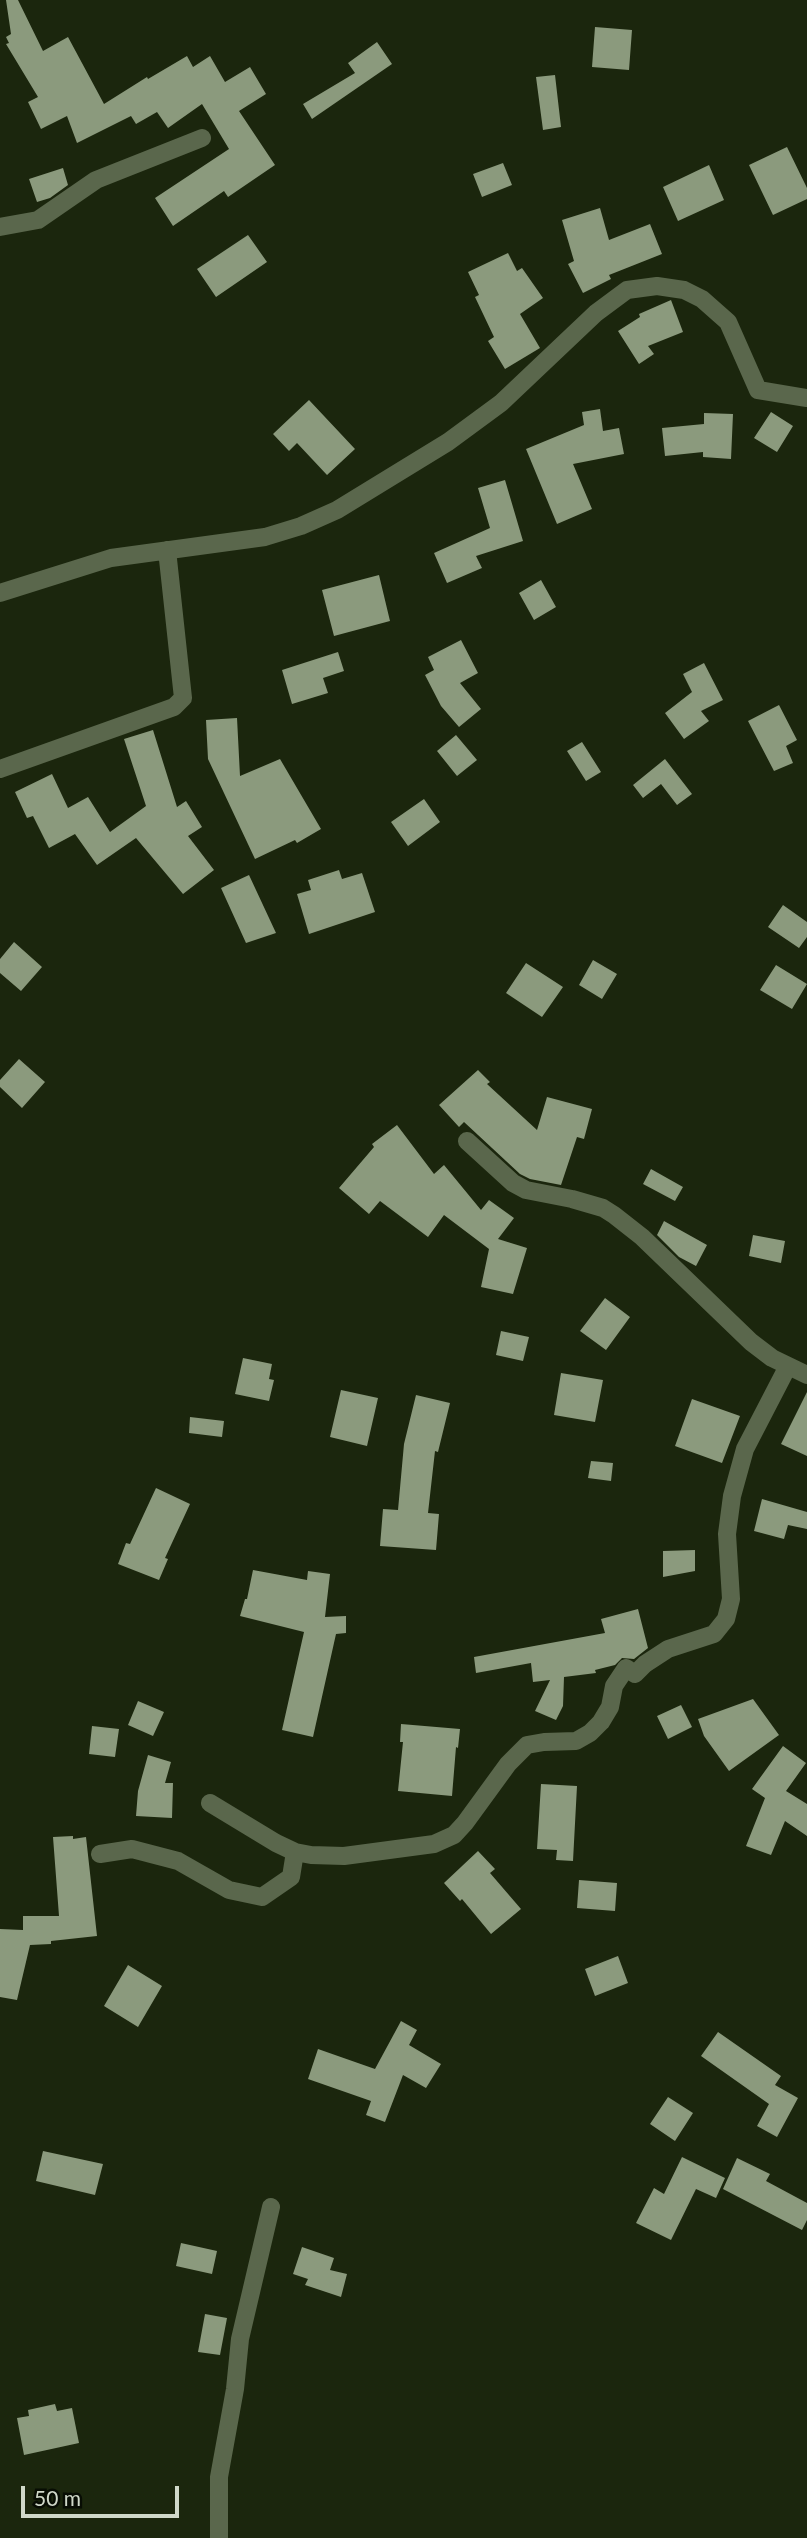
<!DOCTYPE html>
<style>
body{margin:0}
#map{position:relative;width:807px;height:2538px;overflow:hidden;background:#1b260d;font-family:Lato,sans-serif}
canvas{display:block}
.scale{position:absolute;left:21px;top:2486px;width:158px;height:32px;box-sizing:border-box;border:4px solid #d0d8c9;border-top:0;padding-left:9px;font-size:21px;line-height:24px;white-space:nowrap;color:#d0d8c9;-webkit-text-stroke:5px #080d04;paint-order:stroke}
</style>
<div id="map">
<canvas width="807" height="2538"></canvas>
<div class="scale">50 m</div>
</div>
<script>
const context = document.querySelector('canvas').getContext('2d');
context.lineJoin = 'round';
function fillPath(path, color) {
  context.fillStyle = color;
  context.fill(path, 'evenodd');
}
function shape(rows) {
  const path = new Path2D();
  for (const r of rows) {
    path.moveTo(r[0], r[1]);
    for (let i = 2; i < r.length; i += 2) path.lineTo(r[i], r[i + 1]);
  }
  return path;
}
function stroke(path, color, width, dash) {
  context.strokeStyle = color;
  context.lineWidth = width;
  context.lineCap = dash ? 'butt' : 'round';
  context.setLineDash(dash || []);
  context.stroke(path);
}
fillPath(shape([
 [6,0,18,0,43,51,68,37,104,104,147,77,148,79,187,56,193,67,210,56,225,82,250,67,266,94,239,111,275,165,228,197,224,191,173,226,155,198,229,149,202,104,168,128,157,112,136,124,131,116,77,143,67,116,41,129,28,102,38,97,6,44,9,43,6,37,11,34],
 [595,27,632,30,629,70,592,67],
 [377,42,392,64,312,119,303,104,355,73,348,63],
 [555,75,561,127,543,130,536,77],
 [787,147,807,188,807,199,773,215,749,165],
 [503,163,512,185,482,197,473,174],
 [709,165,724,200,678,221,663,187],
 [63,168,68,185,50,198,37,202,29,179],
 [600,208,609,240,650,224,662,254,609,275,611,279,583,293,568,264,574,261,562,220],
 [248,235,267,262,216,297,197,269],
 [508,253,517,271,522,268,543,298,520,314,540,348,505,369,488,341,494,337,475,297,479,295,468,272],
 [671,300,683,332,648,346,654,354,639,364,618,331,640,317,639,314],
 [309,400,355,449,327,475,297,443,289,451,273,434],
 [600,409,603,431,619,428,624,454,573,464,592,509,557,524,526,449,584,425,582,412],
 [771,412,793,426,777,452,754,438],
 [704,413,733,414,731,459,703,457,703,452,665,456,662,428,704,424],
 [505,480,523,541,476,556,482,568,447,583,434,553,490,528,478,488],
 [379,575,390,621,334,636,322,590],
 [541,580,556,607,534,620,519,593],
 [461,640,478,673,460,683,481,709,459,727,441,706,425,675,434,670,428,657],
 [338,652,344,671,323,678,328,693,292,704,282,670],
 [704,663,723,700,701,711,709,721,684,739,665,713,692,692,683,674],
 [779,705,797,740,786,746,793,763,774,771,748,721],
 [237,718,240,776,280,759,321,829,297,843,295,840,255,859,208,759,206,720],
 [153,730,177,807,186,801,202,827,188,836,214,870,183,894,136,838,97,865,75,834,49,848,33,816,27,818,15,792,52,774,68,808,88,797,110,832,146,806,124,739],
 [456,735,477,760,457,776,437,751],
 [582,742,601,772,586,781,567,751],
 [665,759,692,794,677,805,661,784,643,798,633,785],
 [424,799,440,822,408,846,391,822],
 [339,870,342,879,362,873,375,912,309,934,297,894,311,890,308,880],
 [249,875,276,933,246,943,221,888],
 [783,905,807,922,807,937,799,948,768,927],
 [14,942,42,967,21,991,0,973,0,959],
 [593,960,617,974,602,999,579,985],
 [526,963,563,987,542,1017,506,993],
 [776,965,807,984,792,1009,760,990],
 [19,1059,45,1082,22,1108,0,1087,0,1080],
 [478,1070,490,1082,487,1084,537,1130,547,1097,592,1109,584,1139,577,1137,561,1185,530,1179,520,1174,464,1122,459,1127,439,1105],
 [397,1125,434,1174,444,1165,481,1210,489,1200,514,1218,498,1239,527,1248,513,1294,481,1287,489,1249,444,1215,428,1237,380,1201,369,1214,339,1188,374,1147,372,1144],
 [651,1169,683,1187,675,1201,643,1184],
 [664,1221,707,1245,696,1266,679,1257,657,1235],
 [753,1235,785,1241,781,1263,749,1256],
 [605,1298,630,1317,606,1350,580,1331],
 [501,1331,529,1337,523,1361,496,1355],
 [243,1358,272,1364,269,1379,274,1380,269,1401,235,1394],
 [561,1373,603,1380,595,1422,554,1415],
 [341,1390,378,1398,367,1446,330,1437],
 [807,1392,807,1456,781,1444],
 [416,1395,450,1403,438,1452,435,1451,428,1513,439,1514,436,1550,380,1546,383,1509,398,1510,404,1444],
 [692,1399,740,1416,722,1463,675,1446],
 [190,1417,224,1421,222,1437,189,1433],
 [591,1461,613,1463,611,1481,588,1478],
 [156,1488,190,1504,165,1558,168,1559,159,1580,118,1564,126,1543,130,1544],
 [762,1499,807,1512,807,1529,788,1525,784,1539,754,1531],
 [695,1550,695,1571,663,1577,663,1551],
 [253,1570,307,1580,308,1571,330,1574,325,1617,346,1616,346,1633,336,1634,313,1737,282,1730,304,1632,240,1616,245,1599,247,1599],
 [638,1609,648,1648,634,1659,622,1658,615,1665,595,1670,596,1673,564,1677,563,1706,556,1720,535,1711,550,1680,533,1682,531,1663,476,1673,474,1657,605,1633,601,1619],
 [753,1699,779,1735,729,1771,704,1736,698,1719],
 [138,1701,164,1712,153,1736,128,1725],
 [681,1705,692,1727,668,1739,657,1716],
 [401,1724,460,1729,458,1748,456,1747,452,1796,398,1791,403,1742,400,1742],
 [92,1726,119,1729,115,1757,89,1754],
 [783,1746,806,1763,786,1791,807,1804,807,1836,785,1821,771,1855,746,1846,765,1798,752,1789],
 [148,1755,171,1762,165,1783,173,1783,172,1818,136,1816,138,1791],
 [541,1784,577,1786,573,1861,556,1860,557,1850,537,1849],
 [73,1836,73,1839,86,1837,97,1936,51,1941,51,1944,30,1945,17,2000,0,1997,0,1929,23,1930,23,1916,59,1916,53,1837],
 [478,1851,495,1869,490,1873,521,1909,491,1934,462,1899,460,1901,444,1883],
 [579,1880,617,1883,615,1911,577,1908],
 [618,1956,628,1983,595,1996,585,1969],
 [128,1965,162,1986,138,2027,104,2006],
 [401,2021,417,2030,409,2045,441,2064,426,2088,403,2075,385,2122,366,2115,371,2101,308,2079,318,2049,375,2069],
 [718,2032,781,2076,775,2085,798,2098,777,2137,757,2126,769,2104,701,2056],
 [668,2097,693,2113,675,2141,650,2124],
 [43,2151,103,2164,95,2195,36,2181],
 [682,2157,725,2178,716,2198,696,2189,671,2240,636,2223,654,2188,664,2194],
 [737,2158,770,2174,766,2181,807,2203,807,2220,802,2230,723,2189],
 [181,2243,217,2251,212,2274,176,2266],
 [302,2247,334,2258,330,2270,347,2274,341,2297,305,2285,308,2279,293,2274],
 [205,2314,227,2318,220,2355,198,2352],
 [55,2404,57,2411,72,2408,79,2443,24,2455,17,2418,29,2416,28,2410]
]), '#8b9a7d');
stroke(shape([
 [0,227,38,220,96,180,202,138],
 [0,593,111,558,265,537,301,526,337,510,448,442,501,403,596,313,627,290,657,286,684,290,702,299,728,322,758,390,807,398],
 [0,769,174,707,183,698,167,550],
 [467,1141,513,1183,526,1190,572,1199,603,1208,614,1215,642,1237,751,1342,772,1358,807,1375],
 [210,1803,276,1843,295,1852,311,1855,344,1856,434,1844,454,1835,465,1823,508,1764,527,1745,544,1742,576,1741,590,1733,601,1722,610,1707,614,1686,626,1668,635,1674,645,1664,668,1649,714,1634,726,1619,731,1599,727,1534,732,1496,745,1449,788,1366],
 [100,1854,132,1849,178,1861,229,1890,262,1897,291,1877,295,1852],
 [219,2538,219,2477,235,2389,240,2339,271,2207]
]), '#5a674c', 18);
</script>
